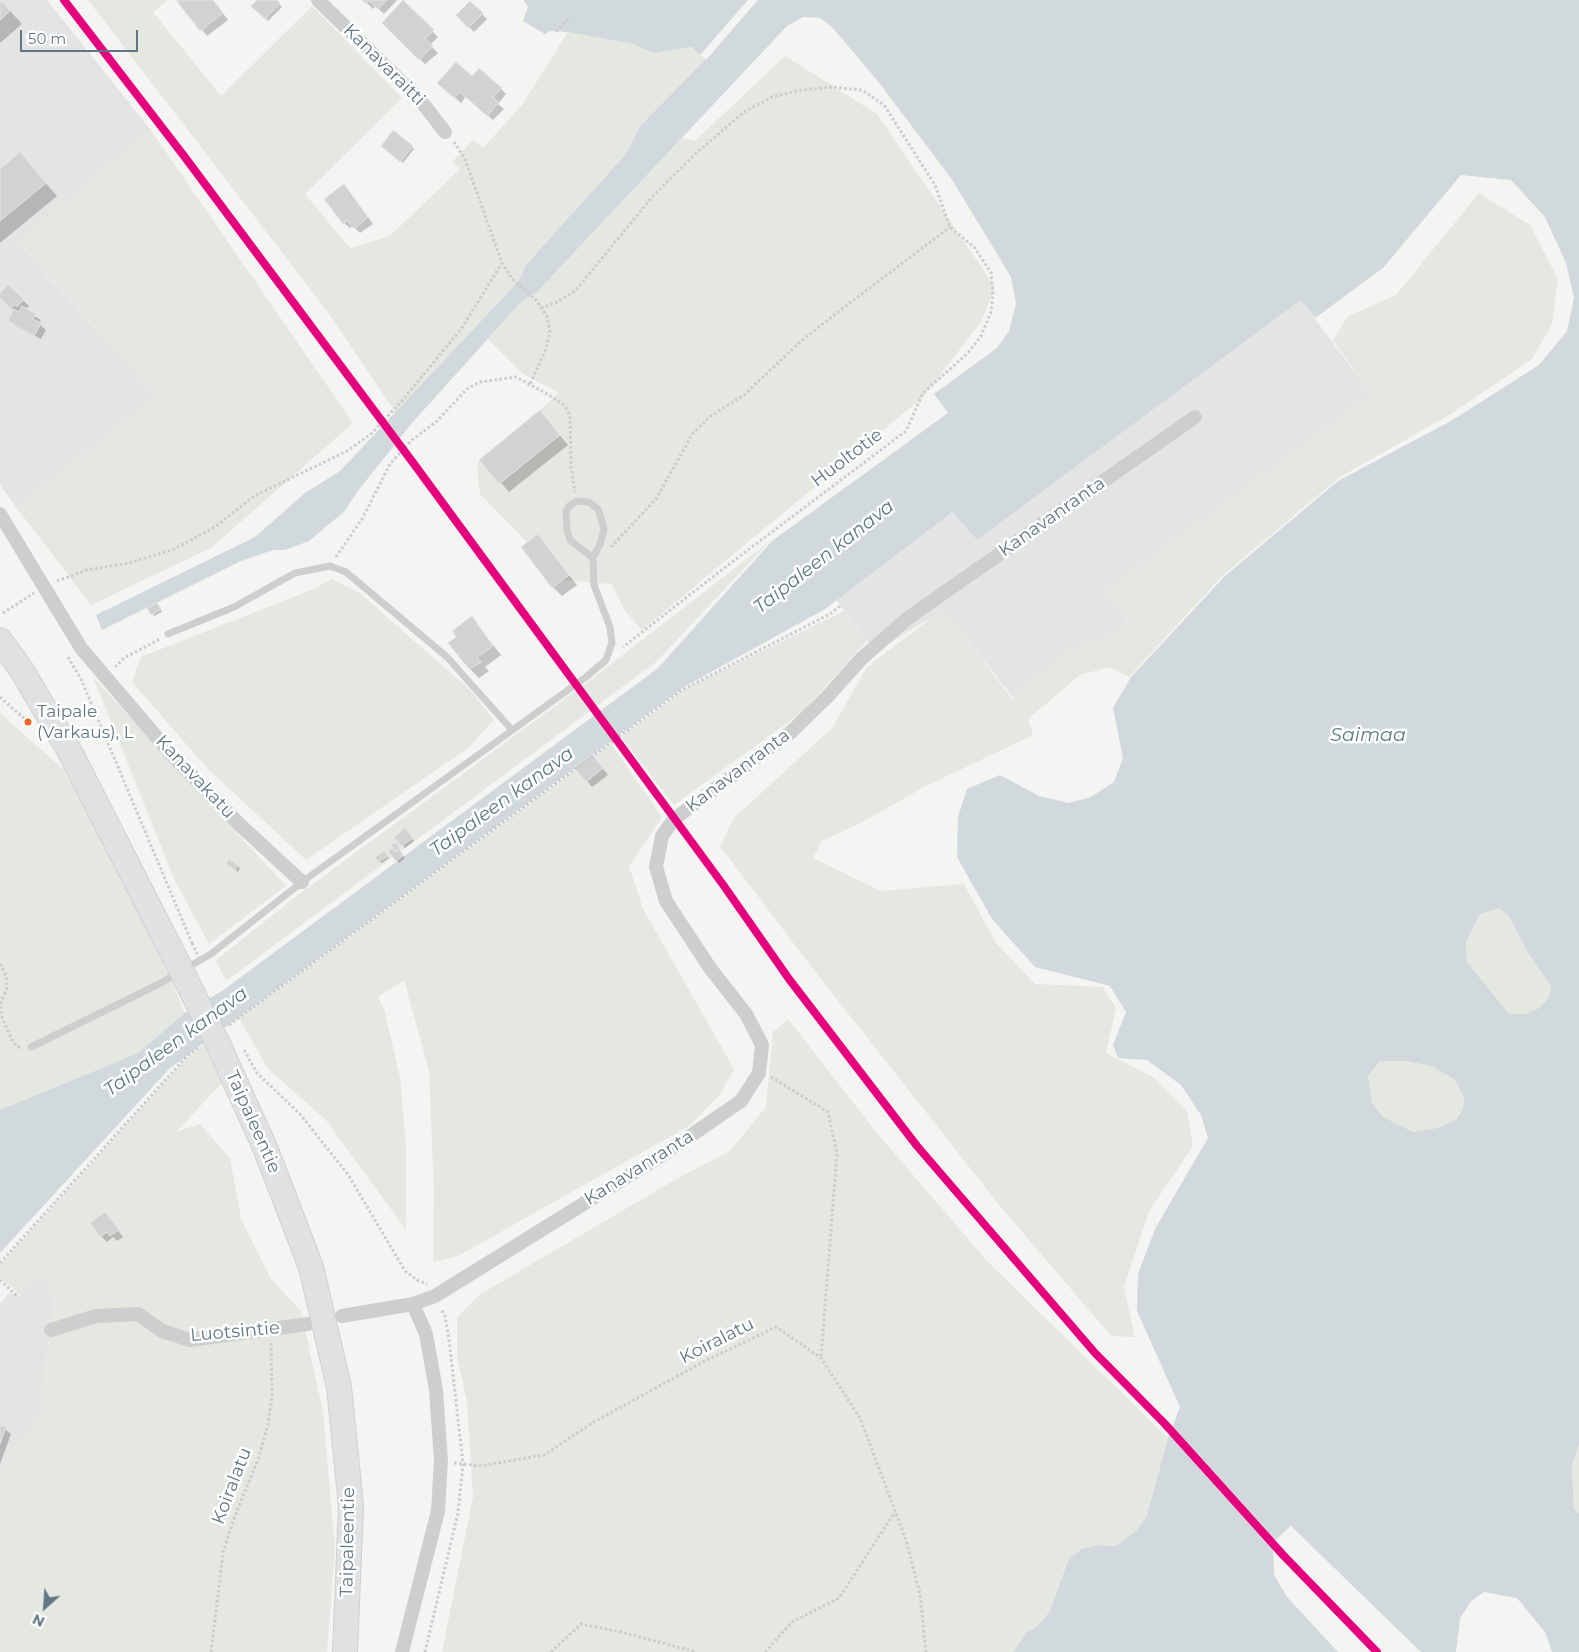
<!DOCTYPE html>
<style>
body{margin:0}
#map{position:relative;width:1579px;height:1652px;overflow:hidden;background:#f4f4f2;font-family:Montserrat,sans-serif}
canvas{display:block}
.north{position:absolute;left:20px;top:1582px;width:50px;height:50px;-webkit-text-stroke:4px #fff;paint-order:stroke;rotate:206deg;font-size:14px;font-weight:700;line-height:20px;text-align:center;color:#617785}
.north::after{content:'';display:block;margin:auto;width:18px;height:22px;background:#617785;clip-path:polygon(50% 0,100% 100%,50% 72%,0 100%)}
.scale{position:absolute;left:20px;top:30px;width:118px;height:22px;box-sizing:border-box;border:2px solid #617785;border-top:0;padding-left:6px;font-size:15px;line-height:18px;white-space:nowrap;color:#617785;-webkit-text-stroke:4px #fff;paint-order:stroke}
</style>
<div id="map">
<canvas width="1579" height="1652"></canvas>
<div class="north">N</div>
<div class="scale">50 m</div>
</div>
<script>
const context = document.querySelector('canvas').getContext('2d');
context.lineJoin = 'round';
function fillPath(path, color) {
  context.fillStyle = color;
  context.fill(path, 'evenodd');
}
function shape(rows) {
  const path = new Path2D();
  for (const r of rows) {
    path.moveTo(r[0], r[1]);
    for (let i = 2; i < r.length; i += 2) path.lineTo(r[i], r[i + 1]);
  }
  return path;
}
function stroke(path, color, width, dash) {
  context.strokeStyle = color;
  context.lineWidth = width;
  context.lineCap = dash ? 'butt' : 'round';
  context.setLineDash(dash || []);
  context.stroke(path);
}
function label(font, color, halo, rows, align = 'center') {
  context.font = font + ' Montserrat,sans-serif';
  context.lineWidth = 5;
  context.setLineDash([]);
  context.textBaseline = 'middle';
  context.strokeStyle = halo;
  context.fillStyle = color;
  for (const [text, x, y, turn = 0] of rows) {
    context.save();
    context.translate(x, y);
    context.rotate((+turn || 0) * Math.PI / 180);
    context.textAlign = isNaN(turn) ? turn : align;
    if (halo) context.strokeText(text, 0, 0);
    context.fillText(text, 0, 0);
    context.restore();
  }
}
fillPath(shape([
 [0,0,47,0,150,129,17,242,157,396,16,507,0,485],
 [1301,300,1371,394,1104,593,1128,621,1096,647,1088,638,1011,695,944,609,876,652,836,600,954,512,977,540],
 [44,1273,54,1302,39,1417,0,1468,0,1304,9,1293,21,1296]
]), '#e3e4e3');
fillPath(shape([
 [88,0,168,0,153,12,221,96,312,6,402,98,305,194,350,248,390,236,460,169,452,162,473,140,483,148,522,105,568,32,633,44,653,53,692,47,706,60,641,125,625,155,526,265,518,282,396,413,327,311],
 [785,56,877,114,995,287,981,322,923,397,642,630,625,611,612,584,562,580,569,575,538,534,527,542,480,494,477,468,479,460,499,484,560,435,540,410,559,393,523,374,488,339,522,301,537,292,682,138,695,141],
 [150,129,353,423,211,548,91,605,16,507,157,396,17,241],
 [1479,193,1530,225,1558,279,1552,324,1532,359,1451,414,1340,477,1222,576,1129,677,1110,667,1080,675,1028,719,1033,735,924,787,863,822,822,841,813,858,881,891,964,884,996,943,1035,984,1103,987,1116,1008,1106,1053,1153,1077,1187,1111,1193,1146,1149,1211,1124,1287,1135,1337,1111,1336,1000,1206,810,965,720,846,734,818,832,728,867,667,944,608,1015,703,1011,695,1088,638,1096,647,1128,621,1104,593,1371,394,1333,340,1348,316,1396,295],
 [770,541,656,662,226,981,216,960,298,895,589,681],
 [332,579,361,594,472,692,494,720,468,748,306,860,207,768,132,682,141,657,311,590],
 [844,611,867,641,801,713,674,805,621,737,687,688],
 [93,677,286,886,209,944,175,881],
 [0,713,63,769,91,817,172,982,185,1013,138,1053,0,1110],
 [611,744,662,817,629,866,643,909,734,1069,719,1096,689,1126,458,1256,433,1262,434,1192,429,1071,404,980,378,997,384,1009,400,1077,406,1146,406,1230,326,1120,268,1069,239,1018],
 [1499,908,1509,916,1528,953,1551,986,1549,997,1539,1008,1526,1014,1509,1014,1467,962,1466,942,1480,914],
 [788,1019,877,1133,988,1262,1168,1438,1147,1515,1136,1531,1115,1546,1098,1545,1082,1549,1069,1558,1050,1611,1036,1626,1026,1633,1013,1652,442,1652,473,1497,467,1401,457,1357,457,1317,479,1295,680,1177,730,1151,766,1107,773,1032],
 [204,1045,222,1083,176,1132,200,1124,230,1158,241,1219,271,1279,301,1311,323,1412,335,1548,327,1652,0,1652,0,1468,39,1417,54,1302,44,1273,21,1296,0,1277,0,1265,184,1061],
 [1380,1061,1406,1061,1431,1066,1454,1079,1464,1097,1463,1109,1456,1120,1437,1128,1413,1132,1383,1117,1372,1103,1368,1076],
 [1579,1444,1579,1513,1574,1509,1572,1465]
]), '#e4e8e0');
fillPath(shape([
 [524,0,1579,0,1579,1444,1572,1465,1574,1509,1579,1513,1579,1652,1552,1652,1545,1632,1517,1598,1484,1592,1470,1602,1460,1619,1456,1652,1421,1652,1291,1526,1273,1542,1274,1575,1287,1597,1338,1652,1013,1652,1026,1633,1037,1626,1050,1611,1069,1558,1082,1549,1098,1545,1115,1546,1136,1531,1147,1515,1168,1438,1180,1407,1137,1311,1138,1274,1155,1229,1208,1138,1201,1115,1181,1085,1147,1060,1118,1058,1113,1045,1126,1012,1110,986,1035,967,992,919,957,857,958,817,967,789,1000,775,1039,796,1069,803,1091,797,1114,782,1123,758,1113,708,1131,677,1225,576,1338,481,1451,421,1539,365,1567,331,1574,298,1566,263,1545,217,1511,180,1461,175,1383,268,1315,318,1301,300,977,540,953,512,825,609,684,687,170,1068,0,1253,0,1110,138,1053,185,1013,222,991,657,669,772,541,948,413,934,394,997,348,1009,331,1016,304,1011,277,951,178,877,80,831,26,820,18,803,17,787,26,537,292,522,301,412,423,357,492,345,511,309,541,285,550,273,550,241,561,102,630,96,615,255,537,305,493,340,471,518,282,526,265,625,155,641,125,705,60,692,47,653,53,633,44,568,32,550,31,545,34,523,21,528,7],
 [1499,908,1509,916,1528,953,1551,986,1549,997,1539,1008,1526,1014,1509,1014,1467,962,1466,942,1480,914],
 [1380,1061,1406,1061,1431,1066,1454,1079,1464,1097,1463,1109,1456,1120,1437,1128,1413,1132,1383,1117,1372,1103,1368,1076]
]), '#d1d9dc');
fillPath(shape([
 [748,0,758,0,706,60,700,55]
]), '#f4f4f2');
fillPath(shape([
 [0,0,22,24,0,43],
 [178,0,213,0,228,20,207,36],
 [259,0,275,0,282,7,268,21,253,6],
 [364,0,397,0,384,14,376,6,373,9],
 [403,2,438,37,430,45,438,53,425,64,383,23],
 [470,2,487,19,474,32,458,15],
 [444,88,501,89,506,94,498,104,504,109,493,120,466,96,461,103],
 [412,147,414,149,403,163,385,148],
 [20,154,57,196,0,243,0,171],
 [349,191,373,224,360,233,353,226,350,228,344,223],
 [8,286,29,306,25,310,41,320,39,324,46,330,41,339,16,326,10,320,15,311,0,297],
 [540,412,568,445,509,492,481,460],
 [538,536,577,585,562,596,553,587],
 [157,604,162,612,154,616,152,614],
 [472,618,501,655,485,667,489,671,479,678,470,669,458,637],
 [597,761,608,775,592,787,587,781],
 [408,833,414,841,405,848,396,837],
 [396,844,405,858,399,863,389,851],
 [387,855,389,858,382,863,379,861],
 [230,861,240,868,238,872,230,866],
 [105,1214,123,1237,117,1241,113,1237,107,1242,101,1236],
 [0,1426,11,1434,0,1464]
]), '#0003');
const building = shape([
 [0,0,10,11,0,20,0,0],
 [176,0,213,0,223,13,200,31,176,0],
 [257,0,277,0,280,3,265,19,251,6,257,0],
 [362,0,387,0,378,9,369,1,366,4,362,0],
 [403,0,434,30,425,38,433,46,419,60,382,23,403,0],
 [470,1,483,13,468,28,456,15,470,1],
 [456,62,472,76,479,68,502,88,493,97,499,102,487,116,460,92,454,98,437,83,456,62],
 [393,130,413,146,400,162,381,146,393,130],
 [20,152,46,183,0,221,0,169,20,152],
 [344,184,368,217,354,229,347,220,343,224,324,199,344,184],
 [8,285,24,299,17,307,15,304,11,309,0,298,0,293,8,285],
 [22,306,36,314,33,319,41,323,35,335,8,321,14,309,19,312,22,306],
 [540,410,560,435,499,484,479,460,540,410],
 [538,534,569,575,552,588,521,547,538,534],
 [157,603,161,609,151,615,147,608,157,603],
 [472,616,493,646,477,657,481,662,469,669,448,643,456,637,452,631,472,616],
 [592,754,603,768,586,782,574,767,592,754],
 [405,828,413,838,401,846,394,837,405,828],
 [396,842,400,848,395,851,391,845,396,842],
 [392,848,395,852,399,849,403,855,396,861,388,851,392,848],
 [385,851,388,856,378,862,375,857,385,851],
 [229,859,238,865,235,870,226,864,229,859],
 [105,1212,119,1230,110,1236,107,1232,100,1237,90,1223,105,1212],
 [0,1425,6,1427,0,1444,0,1425]
]);
fillPath(building, '#d1d2d2');
stroke(building, '#e4e4e2', 1);
const trunk = shape([
 [0,640,21,669,70,752,174,956],
 [220,1048,266,1150,311,1267,339,1387,351,1506,345,1652]
]);
stroke(trunk, '#cfd1d1', 26);
stroke(shape([
 [556,32,570,16],
 [454,142,465,159,502,263,512,279,536,300,547,316,550,332,546,349,530,384],
 [541,308,557,302,575,291,653,196,694,155,744,112,772,97,801,90,832,87,862,90,884,105,935,185,950,227,975,248,991,273,993,294,991,312,981,336,968,353,923,393,906,431,732,562,623,647],
 [611,547,656,499,693,433,711,416,744,395,800,342,838,312,950,227],
 [336,557,362,519,390,464,412,440,437,421,467,389,480,382,516,377,549,395,565,406,570,416,571,467,575,492],
 [57,581,87,570,129,563,174,549,215,527,254,496,347,451,372,433,401,402,461,329,502,263],
 [3,613,34,593],
 [68,657,81,679,192,943],
 [115,667,124,658,160,639],
 [0,697,28,722],
 [0,964,6,975,7,988,1,1002,1,1015,12,1040,18,1047,22,1047],
 [229,1025,682,690,830,614,840,606],
 [244,1050,257,1073,300,1114,349,1176,405,1271,417,1280,427,1284],
 [771,1077,828,1112,837,1154,821,1358],
 [0,1263,187,1056,200,1047],
 [0,1280,17,1296],
 [454,1463,479,1466,544,1455,592,1423,703,1362,776,1327,821,1358,860,1418,906,1540,920,1594,926,1652],
 [211,1652,223,1553,233,1521,259,1457,268,1424,272,1396,271,1343],
 [425,1652,458,1513,463,1464,449,1339,445,1316,441,1309],
 [551,1652,581,1624,621,1632,696,1652],
 [765,1652,792,1622,839,1598,895,1512]
]), '#cbcccd', 3, [2.5, 2.5]);
stroke(shape([
 [168,634,234,607,295,573,330,566,346,572,447,657,512,730],
 [31,1047,159,984,211,954,302,882,586,677,606,660,612,643,610,627,594,585,593,558,570,540,567,530,566,511,570,505,577,501,589,502,598,509,601,518,604,530,600,544,593,558]
]), '#cdcfcf', 7);
stroke(shape([
 [318,0,421,101,445,132],
 [0,514,81,648,171,754,239,824,302,882],
 [342,1316,413,1304,435,1296,667,1152,741,1101,759,1073,762,1045,746,1014,710,968,666,901,656,867,662,836,674,819,790,733,828,696,861,659,908,618,1195,417],
 [51,1330,96,1316,138,1314,162,1331,190,1340,308,1324],
 [402,1652,438,1511,441,1461,436,1390,426,1334,413,1304]
]), '#cdcfcf', 14);
stroke(trunk, '#e0e1e2', 24);
const trunkBridge = shape([
 [174,956,220,1048]
]);
stroke(trunkBridge, '#cfd1d1', 26, []);
stroke(shape([
 [192,943,202,965]
]), '#cbcccd', 3, [2.5, 2.5]);
stroke(trunkBridge, '#e0e1e2', 24);
stroke(shape([
 [64,0,184,156,414,464,724,886,789,979,917,1146,1095,1353,1165,1424,1284,1556,1377,1652]
]), '#e5007d', 8);
for (const [x, y, r, color] of [
 [28,722,4.5,"#f26522"]
]) {
  const dot = new Path2D();
  dot.arc(x, y, r, 0, 2 * Math.PI);
  context.fillStyle = color;
  context.fill(dot);
  stroke(dot, '#fff', 2);
}
label('17px', '#617785', '#fff', [
 ["Taipale",37,712],
 ["(Varkaus), L",37,733]
], 'left');
label('18px', '#617785', '#fff', [
 ["Kanavaraitti",384,65,45],
 ["Huoltotie",847,458,-37],
 ["Kanavanranta",1052,517,-35],
 ["Kanavanranta",738,771,-37],
 ["Kanavakatu",195,777,47],
 ["Taipaleentie",253,1122,66],
 ["Kanavanranta",639,1168,-32],
 ["Luotsintie",235,1332,-5],
 ["Koiralatu",717,1341,-27],
 ["Koiralatu",232,1486,-69],
 ["Taipaleentie",348,1542,-89]
]);
label('italic 19px', '#5c7b83', '#fff', [
 ["Taipaleen kanava",824,557,-38],
 ["Saimaa",1368,735],
 ["Taipaleen kanava",502,802,-36],
 ["Taipaleen kanava",176,1042,-36]
]);
</script>
